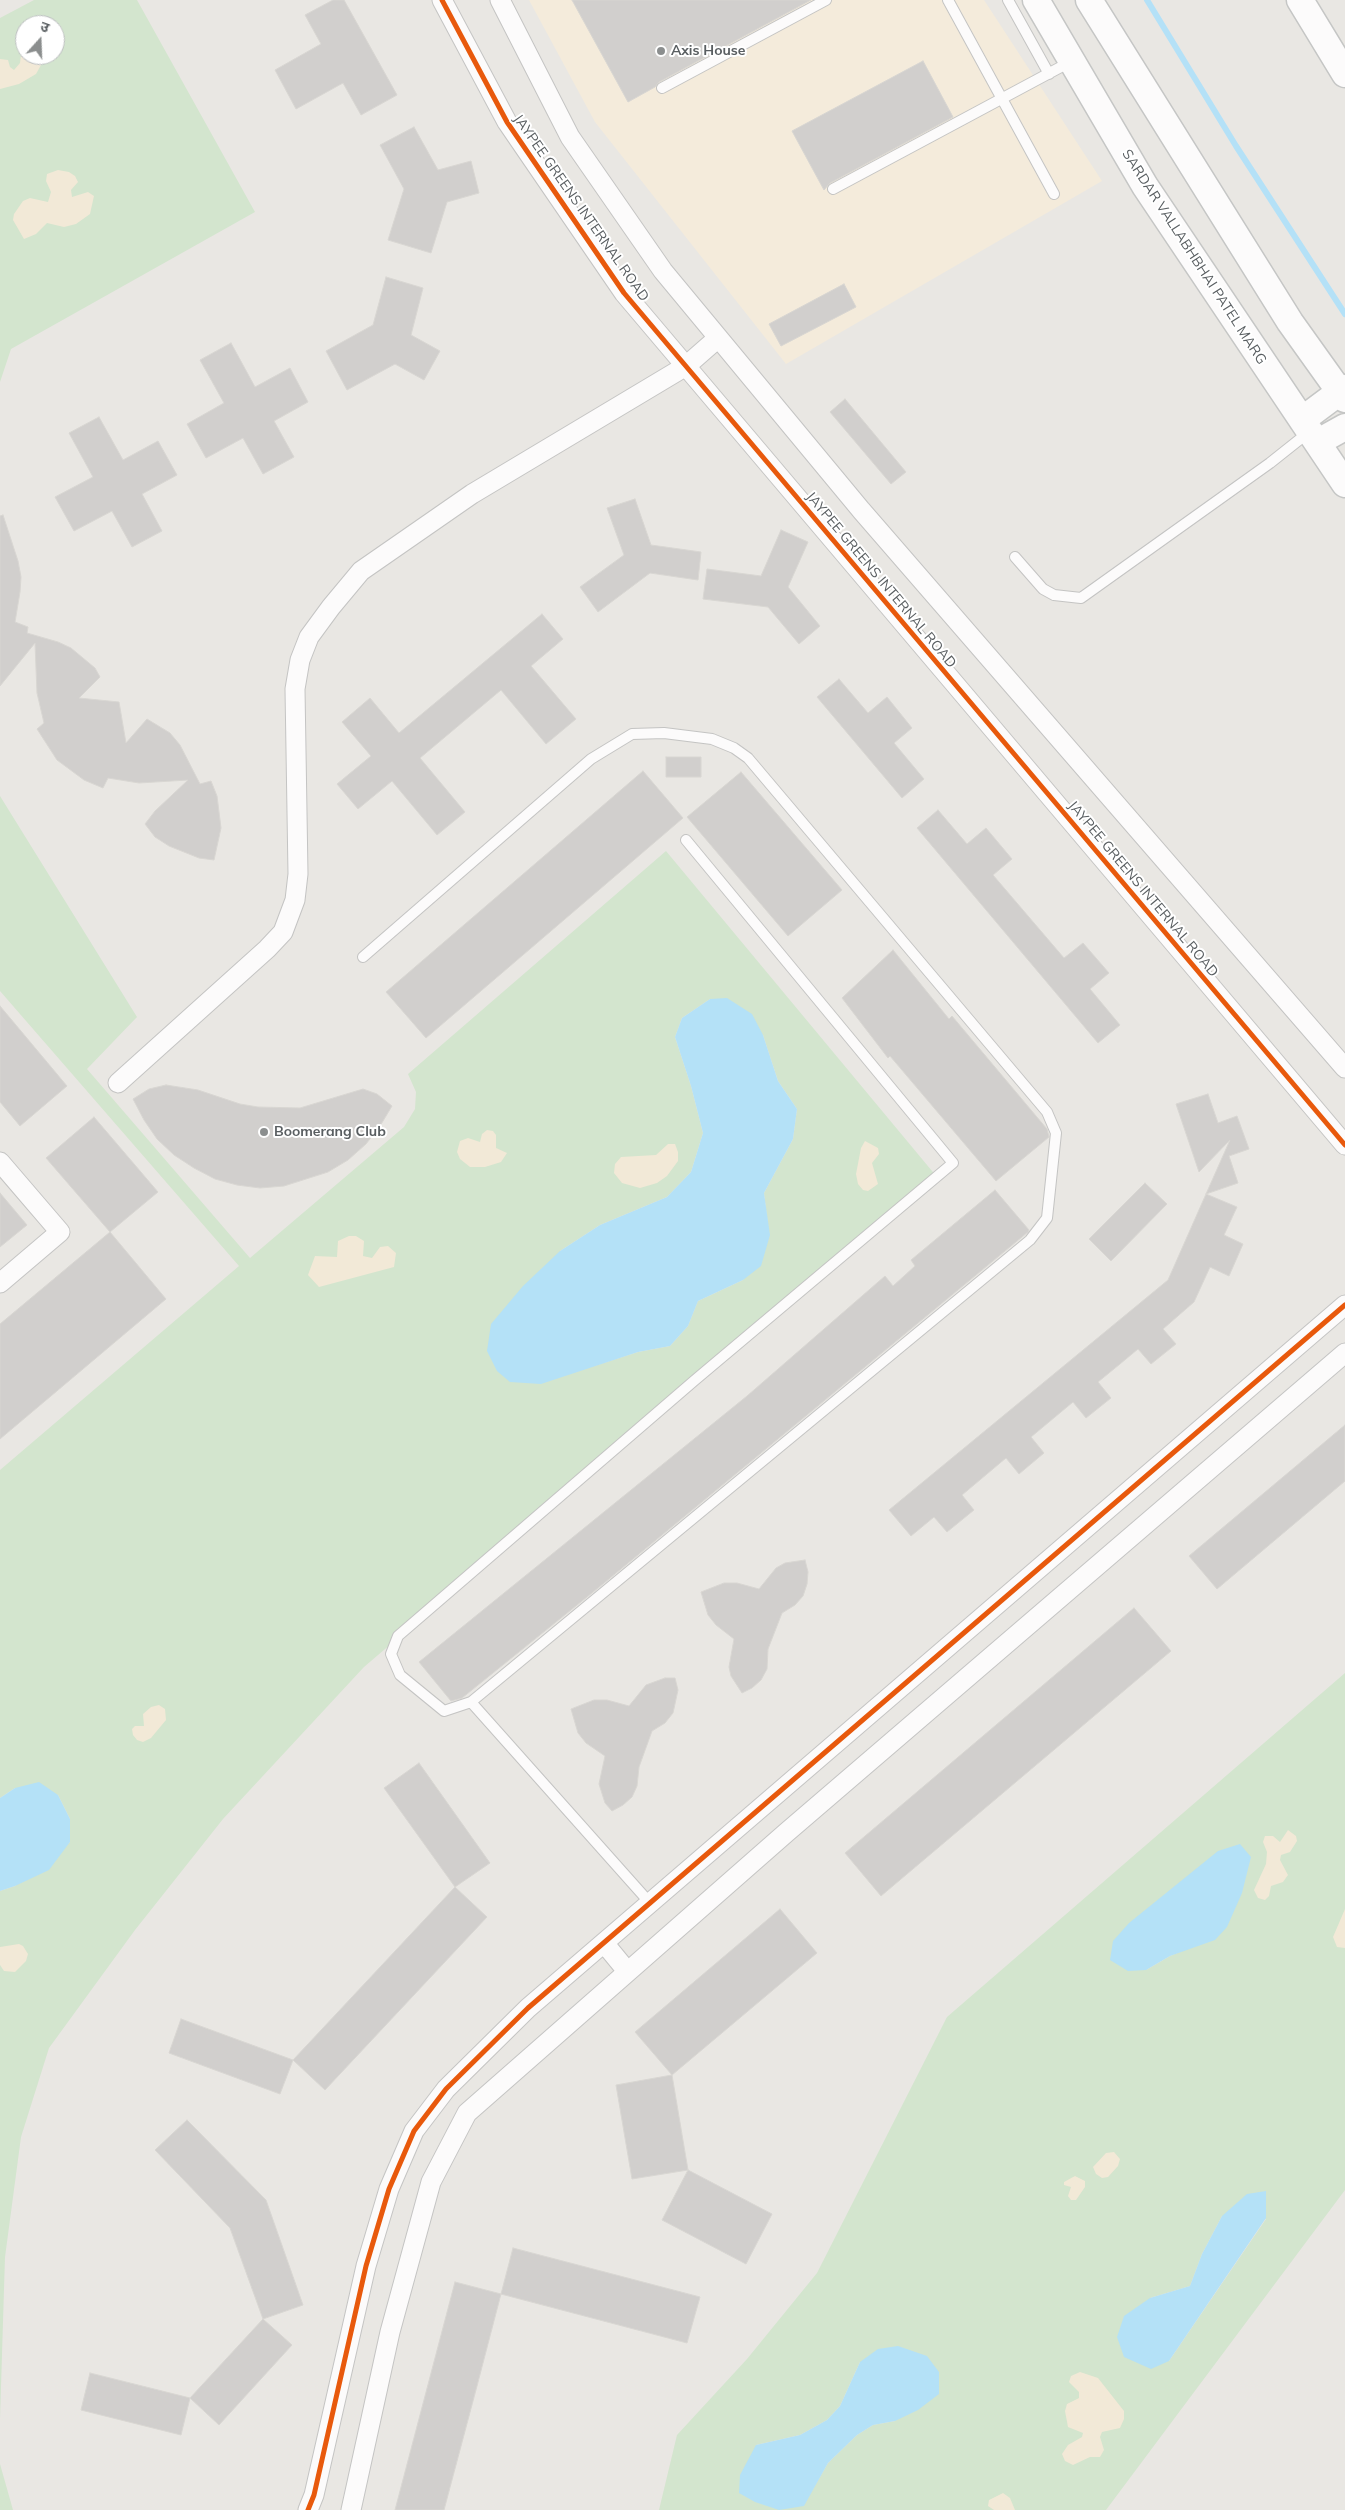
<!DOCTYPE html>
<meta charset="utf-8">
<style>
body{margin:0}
#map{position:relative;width:1345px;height:2510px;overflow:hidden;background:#e9e7e3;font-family:Mulish,"Noto Sans Devanagari",sans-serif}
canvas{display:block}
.north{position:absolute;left:15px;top:15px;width:50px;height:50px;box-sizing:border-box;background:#fff;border:1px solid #bdbfc0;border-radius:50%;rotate:20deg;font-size:14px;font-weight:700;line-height:20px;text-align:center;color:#595e61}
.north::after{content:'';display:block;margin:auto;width:18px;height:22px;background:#8b8e8e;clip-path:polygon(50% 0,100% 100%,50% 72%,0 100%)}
</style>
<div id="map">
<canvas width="1345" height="2510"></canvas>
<div class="north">उ</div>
</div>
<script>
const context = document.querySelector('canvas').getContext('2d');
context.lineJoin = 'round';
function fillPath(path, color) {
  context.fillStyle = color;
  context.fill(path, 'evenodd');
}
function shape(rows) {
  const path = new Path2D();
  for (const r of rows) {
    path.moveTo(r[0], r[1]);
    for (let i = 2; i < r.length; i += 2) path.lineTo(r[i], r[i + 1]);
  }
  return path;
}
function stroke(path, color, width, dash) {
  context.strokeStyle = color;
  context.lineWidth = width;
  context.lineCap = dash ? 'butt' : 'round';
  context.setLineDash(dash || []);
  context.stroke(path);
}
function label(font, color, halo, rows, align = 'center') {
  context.font = font + ' Mulish,sans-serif';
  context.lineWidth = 4;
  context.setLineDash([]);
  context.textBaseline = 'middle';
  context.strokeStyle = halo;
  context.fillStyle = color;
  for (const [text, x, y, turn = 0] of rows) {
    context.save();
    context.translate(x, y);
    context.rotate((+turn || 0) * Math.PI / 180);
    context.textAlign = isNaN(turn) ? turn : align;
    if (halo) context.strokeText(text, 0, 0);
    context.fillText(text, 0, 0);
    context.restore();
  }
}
fillPath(shape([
 [529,0,984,0,1102,181,786,364,595,122]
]), '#f4ebdb');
fillPath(shape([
 [34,0,137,0,255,212,11,349,0,382,0,18],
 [25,25,55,25,55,55,25,55],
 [0,796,137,1017,87,1069,250,1258,404,1127,415,1109,416,1092,408,1074,666,851,937,1177,364,1667,223,1819,135,1930,49,2048,21,2137,5,2257,0,2419,0,1891,15,1886,70,1842,70,1819,58,1795,15,1788,0,1798,0,1470,239,1266,0,991],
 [710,999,763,1035,778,1081,797,1109,793,1139,764,1193,769,1235,743,1280,698,1301,688,1326,670,1346,638,1352,594,1366,560,1251,600,1225,667,1197,691,1172,703,1133,691,1086,675,1037,682,1018],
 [1345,1673,1345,2190,1106,2510,659,2510,677,2435,747,2359,817,2273,947,2017],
 [1242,1893,1189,1948,1170,1956,1146,1970],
 [1222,2216,1266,2219,1169,2361,1150,2298,1190,2286,1202,2254],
 [860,2362,895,2421,873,2425,857,2435,828,2463,803,2506,756,2445,800,2435,827,2420,840,2406],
 [0,2464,13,2510,0,2510]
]), '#d3e5ce');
fillPath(shape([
 [25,53,25,55,41,55,41,65,36,74,19,84,0,89,0,59,8,60,10,67,14,70,20,63,21,55],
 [58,170,69,172,75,176,78,182,71,190,72,197,88,192,94,196,90,214,76,224,64,227,47,223,36,234,24,239,13,220,14,214,23,201,30,198,48,202,51,192,46,181,47,174],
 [487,1130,493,1131,496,1135,496,1148,507,1153,501,1162,485,1167,470,1167,460,1159,457,1152,460,1141,468,1138,480,1142,482,1134],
 [865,1141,878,1148,879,1154,872,1163,878,1184,868,1191,863,1190,858,1184,856,1174,861,1148],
 [668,1144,675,1144,678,1152,678,1161,667,1176,657,1183,640,1188,622,1183,614,1173,615,1164,621,1157,656,1155],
 [349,1236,356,1236,364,1241,363,1256,372,1258,380,1247,388,1246,396,1253,394,1267,319,1287,308,1275,315,1256,337,1257,338,1241],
 [159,1705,165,1709,166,1720,151,1738,143,1742,137,1740,133,1735,132,1729,135,1726,144,1726,143,1714,151,1707],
 [1288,1830,1296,1836,1297,1841,1290,1852,1281,1855,1280,1860,1288,1875,1283,1882,1271,1886,1269,1896,1265,1900,1258,1898,1254,1890,1266,1864,1267,1852,1263,1842,1265,1836,1273,1836,1280,1842],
 [1345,1909,1345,1948,1337,1947,1333,1937],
 [19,1944,23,1946,28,1954,26,1961,15,1972,4,1971,0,1965,0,1947],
 [1114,2152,1120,2159,1118,2166,1108,2177,1102,2178,1096,2174,1093,2167,1106,2153],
 [1075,2176,1085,2181,1085,2187,1076,2200,1071,2200,1068,2196,1071,2187,1064,2185,1064,2182],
 [1080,2372,1098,2378,1124,2411,1124,2419,1120,2428,1102,2432,1100,2437,1104,2450,1100,2457,1090,2457,1073,2465,1065,2461,1062,2454,1068,2445,1082,2437,1083,2433,1068,2427,1065,2411,1067,2404,1079,2398,1079,2392,1069,2382,1071,2376],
 [1003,2493,1010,2498,1015,2510,994,2510,988,2506,989,2500]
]), '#f2e9d7');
fillPath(shape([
 [727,998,752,1014,763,1035,778,1081,797,1109,793,1139,764,1193,770,1235,761,1266,743,1280,698,1301,688,1326,670,1346,638,1352,541,1384,510,1382,497,1371,487,1351,491,1324,523,1286,560,1251,600,1225,667,1197,691,1172,703,1133,691,1086,675,1037,682,1018,710,999],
 [39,1782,58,1795,70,1819,70,1842,49,1870,15,1886,0,1891,0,1798,15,1788],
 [1240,1844,1251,1857,1242,1893,1227,1927,1215,1940,1170,1956,1146,1970,1128,1971,1110,1960,1113,1941,1129,1923,1218,1851],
 [1266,2191,1266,2218,1169,2361,1151,2369,1124,2357,1117,2337,1124,2316,1150,2298,1190,2286,1202,2254,1222,2216,1247,2194],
 [898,2346,927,2356,939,2372,939,2394,918,2410,895,2421,873,2425,857,2435,828,2463,804,2506,779,2510,755,2502,739,2493,740,2475,756,2445,800,2435,827,2420,840,2406,860,2362,878,2349]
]), '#b4e1f7');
stroke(shape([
 [1147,0,1236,146,1345,314]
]), '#b4e1f7', 6);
const building = shape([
 [333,0,344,0,397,95,361,115,343,83,296,109,275,70,321,44,305,15,333,0],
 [572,0,811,0,659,82,655,87,628,102,572,0],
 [923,61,953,117,830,183,824,190,792,131,923,61],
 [414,127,438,170,471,161,479,193,447,202,431,253,388,240,404,189,380,145,414,127],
 [386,277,423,288,411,335,440,351,424,380,395,364,347,390,326,351,373,325,386,277],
 [844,284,856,307,781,346,769,324,844,284],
 [231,343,255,387,290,368,308,402,274,421,294,457,263,474,243,438,206,458,187,424,224,403,200,360,231,343],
 [845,399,906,472,891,484,830,412,845,399],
 [99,417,123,460,158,441,177,475,142,494,162,531,132,547,112,511,74,531,55,497,93,477,69,433,99,417],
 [635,499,651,545,701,552,698,580,650,573,598,612,580,587,624,555,607,508,635,499],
 [3,515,18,561,21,577,20,592,15,622,28,627,27,633,58,642,71,648,95,668,100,677,79,698,119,702,126,743,147,719,170,733,180,745,200,784,211,781,217,796,221,828,214,860,199,858,169,846,155,837,145,824,155,811,188,780,139,783,108,778,103,788,84,780,57,760,37,729,44,723,37,693,35,643,0,686,0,516,3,515],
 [781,530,808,542,788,587,820,626,799,644,768,607,703,599,707,569,761,576,781,530],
 [542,614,563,639,531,666,576,719,546,744,501,690,420,758,465,812,437,835,392,781,358,809,337,784,371,756,342,722,370,698,399,733,542,614],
 [839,679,868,713,887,697,912,728,894,743,924,779,902,798,817,697,839,679],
 [666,757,701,757,701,777,666,777,666,757],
 [643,771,683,818,426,1038,386,992,643,771],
 [741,772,842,890,788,936,687,817,741,772],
 [938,810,967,844,986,828,1012,859,993,875,1064,958,1083,943,1109,973,1090,989,1120,1025,1098,1043,917,828,938,810],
 [893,950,949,1019,952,1016,1047,1129,1049,1137,996,1181,890,1056,888,1058,842,998,893,950],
 [0,1006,67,1086,20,1126,0,1102,0,1006],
 [166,1085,198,1090,240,1104,258,1107,300,1108,363,1089,377,1094,392,1106,380,1126,366,1144,348,1160,328,1172,284,1186,260,1188,237,1185,215,1179,194,1168,174,1155,157,1139,144,1120,133,1099,149,1089,166,1085],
 [1208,1094,1218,1123,1237,1116,1249,1149,1229,1156,1238,1183,1206,1194,1230,1140,1199,1172,1176,1104,1208,1094],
 [94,1117,158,1192,110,1232,46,1158,94,1117],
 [1145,1183,1167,1204,1111,1261,1089,1239,1145,1183],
 [995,1190,1029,1230,1028,1232,592,1593,462,1698,451,1701,419,1662,747,1396,885,1276,893,1286,915,1266,911,1260,995,1190],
 [0,1193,27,1225,0,1247,0,1193],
 [1206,1194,1237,1207,1224,1235,1243,1244,1229,1276,1210,1267,1194,1302,1163,1329,1176,1344,1151,1364,1138,1349,1120,1364,1098,1382,1111,1398,1086,1418,1073,1402,1031,1437,1044,1453,1019,1474,1006,1458,962,1495,974,1510,947,1532,934,1517,911,1536,889,1510,1168,1280,1206,1194],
 [110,1232,166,1299,0,1439,0,1324,110,1232],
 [1345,1425,1345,1481,1217,1589,1189,1556,1345,1425],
 [805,1560,808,1572,807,1584,803,1596,795,1605,782,1613,768,1649,767,1669,761,1680,752,1688,742,1693,731,1676,729,1667,734,1639,716,1625,708,1615,701,1592,724,1583,737,1583,759,1589,776,1568,785,1563,805,1560],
 [1134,1608,1171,1651,881,1896,845,1853,1134,1608],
 [665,1678,675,1678,678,1690,673,1713,665,1723,652,1731,639,1767,637,1786,632,1797,623,1805,612,1811,605,1803,599,1784,605,1756,586,1743,578,1733,571,1709,594,1700,607,1700,629,1706,646,1685,665,1678],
 [419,1763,490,1863,455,1887,384,1788,419,1763],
 [455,1887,487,1917,325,2090,293,2060,455,1887],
 [780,1909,817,1953,672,2075,635,2032,780,1909],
 [181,2019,293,2060,280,2094,169,2053,181,2019],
 [672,2075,688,2170,632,2179,616,2085,672,2075],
 [187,2120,266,2200,303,2305,263,2319,230,2228,155,2150,187,2120],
 [688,2170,772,2214,746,2264,662,2220,688,2170],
 [513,2248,700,2297,687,2343,501,2294,513,2248],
 [455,2282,501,2294,477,2386,444,2510,395,2510,455,2282],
 [263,2319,292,2345,219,2425,190,2398,263,2319],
 [90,2373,190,2398,181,2435,81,2410,90,2373]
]);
fillPath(building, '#d1cfcd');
stroke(building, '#d8d6d2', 1);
const lane = shape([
 [948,0,1054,194],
 [1008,0,1049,74],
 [662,88,826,0],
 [833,189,1072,61],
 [1015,557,1043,589,1054,595,1081,598,1270,463,1309,432],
 [363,957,591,759,632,734,664,733,712,739,734,748,748,758,1047,1112,1056,1133,1047,1218,1030,1240,471,1702,650,1903],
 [471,1702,444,1711,400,1675,391,1654,398,1636,695,1380,953,1163,686,840]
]);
const street = shape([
 [442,0,507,122,624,293,1345,1145],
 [500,0,570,137,663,271,861,510,1345,1068],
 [118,1083,267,949,283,932,295,900,298,874,295,689,300,660,309,637,331,607,361,571,472,494,686,366,718,338],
 [0,1162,60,1232,0,1283],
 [604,1943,627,1971],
 [308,2510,314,2495,366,2266,389,2189,414,2131,446,2089,528,2008,1345,1305],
 [351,2510,390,2332,431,2182,467,2113,787,1832,1345,1353]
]);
const secondary = shape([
 [1036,0,1145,186,1345,484],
 [1089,0,1290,322,1345,399],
 [1300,0,1345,74],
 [1302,420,1345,388],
 [1318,442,1345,427]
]);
stroke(lane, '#c4c4c3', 12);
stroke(street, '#c4c4c3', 21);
stroke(secondary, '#c5c6c5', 29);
stroke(lane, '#fcfbfb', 10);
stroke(street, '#fcfbfb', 19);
stroke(secondary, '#fcfbfb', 26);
stroke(shape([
 [442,0,507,122,624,293,1345,1145],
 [308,2510,314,2495,366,2266,389,2189,414,2131,446,2089,528,2008,1345,1305]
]), '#e8590c', 5);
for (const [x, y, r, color] of [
 [661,51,5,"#8b8e8e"],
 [264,1132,5,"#8b8e8e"]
]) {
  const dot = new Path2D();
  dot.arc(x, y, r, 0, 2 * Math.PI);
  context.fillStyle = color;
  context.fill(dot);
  stroke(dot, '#fff', 2);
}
label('bold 14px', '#595e61', '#fff', [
 ["Axis House",671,51],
 ["Boomerang Club",274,1132]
], 'left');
label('14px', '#595e61', '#fff', [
 ["JAYPEE GREENS INTERNAL ROAD",581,208,55],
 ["SARDAR VALLABHBHAI PATEL MARG",1194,257,57],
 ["JAYPEE GREENS INTERNAL ROAD",881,580,50],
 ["JAYPEE GREENS INTERNAL ROAD",1143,889,50]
]);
</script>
